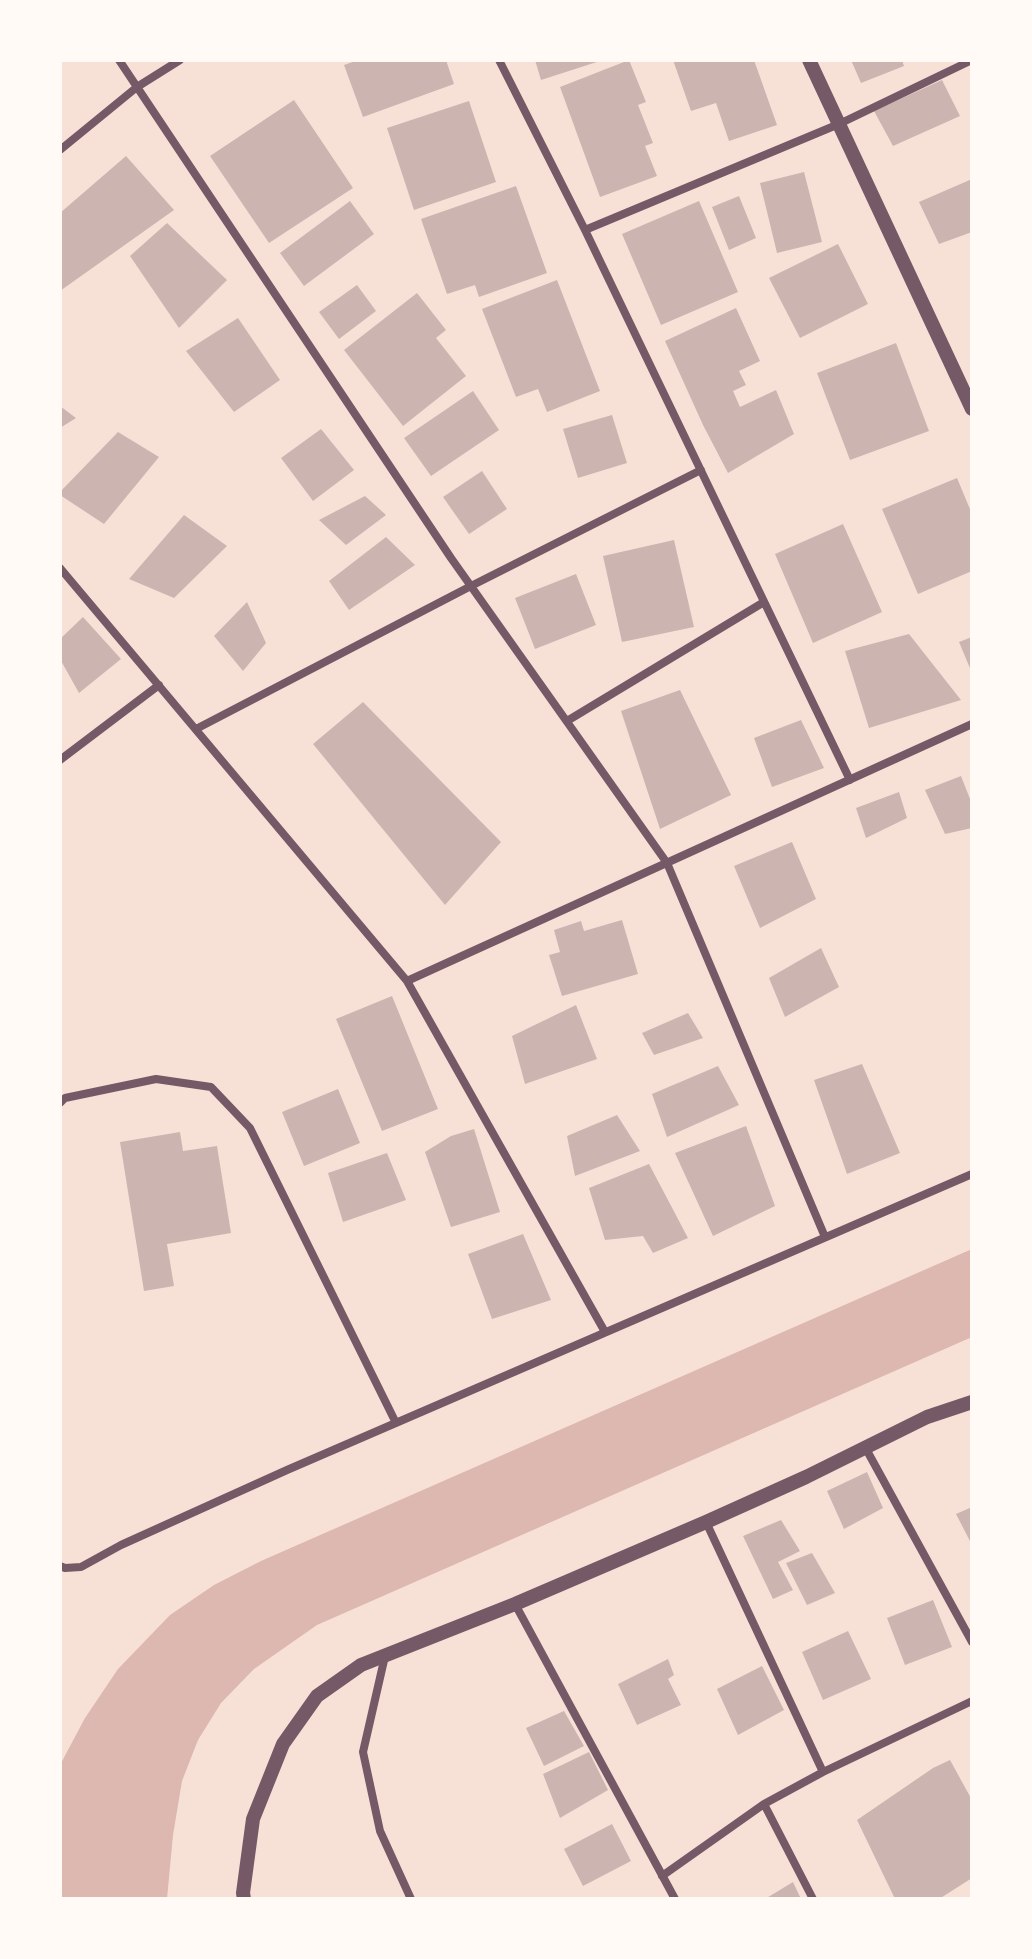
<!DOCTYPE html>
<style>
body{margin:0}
#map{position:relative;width:1032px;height:1959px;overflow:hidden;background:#f7e1d7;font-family:"Work Sans",sans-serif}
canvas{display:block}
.frame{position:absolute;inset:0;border:62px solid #fffaf5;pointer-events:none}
</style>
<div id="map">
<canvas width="1032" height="1959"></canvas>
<div class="frame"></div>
</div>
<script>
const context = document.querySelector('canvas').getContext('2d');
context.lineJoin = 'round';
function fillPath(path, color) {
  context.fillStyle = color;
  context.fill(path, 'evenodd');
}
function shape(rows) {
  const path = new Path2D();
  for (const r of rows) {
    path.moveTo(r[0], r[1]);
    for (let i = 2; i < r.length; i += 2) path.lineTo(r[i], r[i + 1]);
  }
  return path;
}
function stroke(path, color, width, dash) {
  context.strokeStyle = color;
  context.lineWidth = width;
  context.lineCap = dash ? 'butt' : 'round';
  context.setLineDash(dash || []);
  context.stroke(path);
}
fillPath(shape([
 [972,1249,972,1337,317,1625,254,1669,221,1703,198,1740,182,1781,173,1835,167,1899,60,1899,60,1765,85,1718,118,1669,170,1615,214,1585,261,1561]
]), '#dcb8b0');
fillPath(shape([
 [358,60,446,60,454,84,363,117,344,65],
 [535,60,600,60,600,61,541,80],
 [629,60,646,102,638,105,653,143,645,146,657,176,600,197,560,87],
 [673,60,754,60,777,125,729,141,716,103,691,111],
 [851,60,902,60,904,66,861,83],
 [942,80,960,116,893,146,874,111],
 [294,100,353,188,269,243,210,156],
 [469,101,496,182,414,210,387,128],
 [126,156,174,210,60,291,60,213],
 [804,172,822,242,777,253,760,183],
 [972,179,972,232,939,244,919,202],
 [516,186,547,273,479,297,475,285,447,294,421,219],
 [739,196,756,238,729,250,712,207],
 [350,201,374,234,304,286,280,253],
 [699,201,738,292,661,325,622,234],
 [167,223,227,280,179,328,130,256],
 [838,244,868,304,800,338,769,278],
 [557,280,600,391,547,412,538,389,516,397,482,309],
 [357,285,376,311,339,339,319,312],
 [417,293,446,330,436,338,466,376,403,426,344,350],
 [736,308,760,361,739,371,746,385,733,391,740,407,776,390,794,434,728,473,703,425,665,341],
 [238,318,280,380,234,412,186,351],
 [896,343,929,431,850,460,817,373],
 [473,391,499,430,431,476,404,438],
 [60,406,76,418,60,428],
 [612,415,627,463,578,478,563,429],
 [321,429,354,470,313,501,281,458],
 [118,432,159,457,104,524,60,495,60,492],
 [482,471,507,509,469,534,443,497],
 [957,478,972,514,972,571,918,594,882,509],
 [365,496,386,515,346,545,319,520],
 [184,515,227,546,174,598,129,579],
 [843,524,882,612,813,643,775,554],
 [386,537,415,565,349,610,329,581],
 [674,540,694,627,622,642,603,556],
 [576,574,596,625,535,649,515,598],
 [247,602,266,643,243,671,214,636],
 [83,617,121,659,79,693,60,659,60,639],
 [909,634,961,700,869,728,845,651],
 [972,637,972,673,959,642],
 [680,690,731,795,660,829,621,711],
 [363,702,501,842,445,905,313,744],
 [801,720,824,768,772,787,754,738],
 [961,776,972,804,972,828,945,834,925,790],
 [899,792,907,818,866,838,856,808],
 [792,842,816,899,760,928,734,866],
 [622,920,638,974,562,996,549,955,560,952,554,930,581,921,584,931],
 [821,948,839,987,785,1017,769,978],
 [392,996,438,1109,382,1131,336,1019],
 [576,1005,597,1059,525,1084,512,1036],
 [688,1013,703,1038,654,1055,642,1033],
 [862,1064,900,1153,847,1174,814,1080],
 [718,1066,739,1105,667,1137,652,1094],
 [338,1089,360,1143,304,1166,282,1112],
 [617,1115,640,1151,575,1176,567,1136],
 [746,1126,775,1206,713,1236,675,1153],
 [474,1129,500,1212,451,1227,425,1152,451,1136],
 [180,1132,183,1151,217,1146,231,1233,167,1244,174,1286,144,1291,120,1142],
 [387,1153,406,1200,343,1222,328,1173],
 [649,1164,688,1238,653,1253,643,1236,605,1240,589,1188],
 [523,1234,551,1300,492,1319,468,1254],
 [867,1472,883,1508,844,1529,827,1491],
 [972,1507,972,1545,956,1514],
 [781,1520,800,1551,778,1562,793,1590,773,1599,743,1536],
 [812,1553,835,1593,807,1605,786,1563],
 [933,1600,952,1647,905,1665,887,1618],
 [848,1631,871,1679,823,1700,802,1652],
 [668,1659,674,1675,668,1679,681,1705,637,1725,618,1684],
 [762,1666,784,1710,738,1735,717,1689],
 [564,1711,584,1746,544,1766,526,1728],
 [589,1752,608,1790,560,1818,543,1774],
 [950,1760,972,1800,972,1878,939,1899,895,1899,857,1820,933,1768],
 [612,1824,631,1861,583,1886,564,1849],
 [793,1882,801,1899,765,1899]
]), '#ccb4b1');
stroke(shape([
 [119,60,451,558,667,863,825,1237],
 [499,60,585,230,850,780],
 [60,150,137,87,180,60],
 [585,230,839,124,972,60],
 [60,568,407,981,605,1332],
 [567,721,764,602],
 [196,729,471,586,701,470],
 [60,760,159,685],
 [407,981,972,724],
 [60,1103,65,1098,156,1079,211,1087,250,1128,396,1423],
 [865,1447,972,1642],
 [706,1522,823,1772],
 [60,1566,65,1568,81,1567,121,1545,287,1470,972,1174],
 [515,1604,675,1899],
 [385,1656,363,1752,380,1831,411,1899],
 [764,1804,813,1899],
 [662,1876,764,1804,823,1772,972,1701]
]), '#755966', 8);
stroke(shape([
 [809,60,972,409],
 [244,1899,243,1893,253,1819,283,1744,317,1696,361,1665,515,1604,706,1522,806,1477,927,1417,972,1402]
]), '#755966', 14);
</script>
